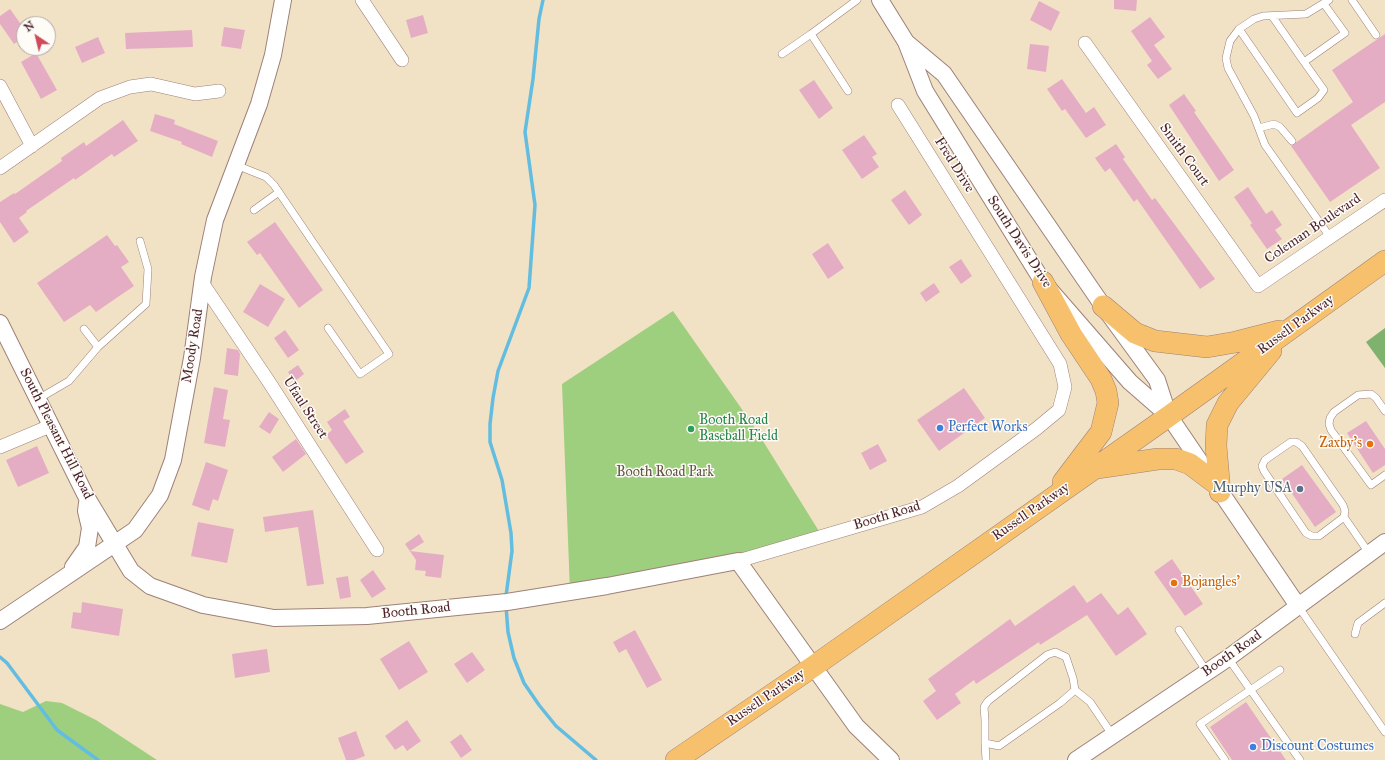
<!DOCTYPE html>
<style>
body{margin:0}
#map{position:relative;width:1385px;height:760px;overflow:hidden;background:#f1e2c5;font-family:"IM FELL Great Primer",serif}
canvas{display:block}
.north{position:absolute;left:16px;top:16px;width:40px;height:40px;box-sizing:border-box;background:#fdfcf7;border:1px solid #b5a4a5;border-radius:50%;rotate:325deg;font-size:11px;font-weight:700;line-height:16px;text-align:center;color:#4a1f2b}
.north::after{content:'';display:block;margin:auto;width:14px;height:18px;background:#d1495b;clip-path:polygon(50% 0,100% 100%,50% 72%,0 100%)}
</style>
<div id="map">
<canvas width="1385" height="760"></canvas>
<div class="north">N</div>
</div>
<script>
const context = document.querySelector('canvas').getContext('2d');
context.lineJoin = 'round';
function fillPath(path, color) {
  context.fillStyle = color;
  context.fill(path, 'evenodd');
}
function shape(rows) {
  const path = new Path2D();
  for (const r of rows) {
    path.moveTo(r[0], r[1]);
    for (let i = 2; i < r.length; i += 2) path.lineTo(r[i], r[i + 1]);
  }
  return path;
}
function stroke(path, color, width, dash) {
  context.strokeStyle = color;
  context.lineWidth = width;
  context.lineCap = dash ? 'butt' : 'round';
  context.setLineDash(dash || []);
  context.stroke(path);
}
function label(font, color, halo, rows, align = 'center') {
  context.font = font + ' "IM FELL Great Primer",serif';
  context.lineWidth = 3;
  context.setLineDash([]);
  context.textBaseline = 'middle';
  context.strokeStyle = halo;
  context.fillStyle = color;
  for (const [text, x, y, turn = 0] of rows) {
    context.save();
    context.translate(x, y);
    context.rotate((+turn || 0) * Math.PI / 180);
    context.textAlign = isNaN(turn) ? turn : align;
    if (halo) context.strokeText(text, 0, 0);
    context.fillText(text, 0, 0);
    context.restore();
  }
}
fillPath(shape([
 [673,311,753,425,822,536,570,592,562,384],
 [46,701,62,703,96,720,157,760,0,760,0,704,23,712]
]), '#9ecf7e');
fillPath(shape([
 [1385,328,1385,368,1366,342]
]), '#7eb26d');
stroke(shape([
 [506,596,512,551,511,533,502,480,490,442,490,424,493,398,498,371,529,288,535,205,525,132,533,79,539,19,543,0],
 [506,606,508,632,514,658,524,683,539,705,556,726,596,760],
 [0,657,7,663,57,730,98,760]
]), '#63bde1', 3.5);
fillPath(shape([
 [1114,0,1137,0,1136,11,1114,9],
 [1039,1,1060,12,1051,31,1030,20],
 [10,9,20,23,24,21,24,37,14,44,0,24,0,16],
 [423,15,428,33,411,38,406,20],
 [1150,17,1165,37,1154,45,1172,69,1158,79,1147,65,1152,61,1131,31],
 [224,27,245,30,241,49,221,46],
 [192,30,193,47,126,49,125,33],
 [1385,34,1385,102,1351,125,1380,168,1330,202,1291,146,1353,102,1332,70],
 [98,37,105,53,82,63,75,47],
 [1030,44,1049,46,1046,72,1027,69],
 [36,53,57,90,41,99,21,62],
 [1062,79,1086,113,1094,107,1106,125,1086,138,1065,109,1062,111,1047,89],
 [814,80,833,108,819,119,799,90],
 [1184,94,1196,111,1194,112,1234,170,1219,181,1169,105],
 [155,114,175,120,174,124,218,141,212,157,181,144,182,142,150,131],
 [123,120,138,141,114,157,112,154,75,180,74,178,26,211,27,212,19,218,29,232,14,243,0,222,0,202,14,193,15,194,62,161,61,158,84,142,86,146],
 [864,135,877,154,872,157,879,167,862,179,842,150],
 [1116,144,1125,157,1123,159,1152,200,1155,198,1215,279,1200,289,1137,199,1134,202,1110,168,1105,172,1095,158],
 [1248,187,1266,214,1272,210,1282,225,1275,230,1282,239,1267,249,1250,225,1252,223,1234,197],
 [905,190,922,215,909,225,891,200],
 [275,222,323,290,299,308,260,253,257,255,247,242],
 [107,235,115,246,117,245,129,262,121,267,134,286,96,312,90,305,64,322,37,283],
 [828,243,844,268,828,279,812,254],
 [961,259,972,276,961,284,949,267],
 [934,283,940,292,926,302,920,293],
 [260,284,285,299,268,327,243,312],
 [285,330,299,350,288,358,274,338],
 [227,348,238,350,240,354,238,376,224,374],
 [298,365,304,374,294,382,288,372],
 [214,387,228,390,223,419,230,420,225,447,204,443],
 [964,388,985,418,939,451,917,420],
 [345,409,350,417,343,421,364,452,346,464,326,435,332,430,327,422],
 [269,412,279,419,270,434,259,427],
 [1366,421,1385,449,1385,465,1373,473,1347,433],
 [296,439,306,454,283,472,272,457],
 [878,444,887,461,870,470,861,453],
 [37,446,49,473,18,487,6,460],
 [206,462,228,470,218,501,213,499,209,511,192,505],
 [1302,465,1336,512,1315,527,1282,479],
 [313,510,324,584,307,586,298,527,265,532,263,517],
 [198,522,234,529,227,563,191,556],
 [419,534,424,542,410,551,444,555,441,578,425,576,426,571,415,570,416,560,405,544],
 [1172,559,1203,604,1185,616,1154,572],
 [373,570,386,589,372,598,360,580],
 [348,576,351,597,340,599,336,578],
 [1074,585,1087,603,1101,593,1118,615,1128,607,1147,634,1116,656,1087,615,1040,645,1039,642,976,684,974,680,955,694,961,703,937,720,923,701,936,691,928,679,1010,619,1015,626],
 [82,602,123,609,119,636,71,628,73,612,81,613],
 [635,630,662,680,647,688,626,649,619,653,613,642],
 [409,641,428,672,399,690,380,659],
 [267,649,270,672,235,678,232,654],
 [472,652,485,670,467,683,454,664],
 [1246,702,1286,760,1232,760,1210,727],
 [407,720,421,741,407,751,403,745,395,750,385,736],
 [356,731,365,756,354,760,346,760,338,738],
 [461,734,472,750,461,758,450,742]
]), '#e5adc4');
const service = shape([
 [1329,0,1306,14,1263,16,1254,19,1239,29,1230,41,1226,58,1228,68,1254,116,1265,145,1330,237],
 [1352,0,1376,35],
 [1272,16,1304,62,1345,33,1324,4],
 [1239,29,1297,113,1318,98,1324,90,1304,62],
 [782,54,811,34],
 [848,91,811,34,857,0],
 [1259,128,1274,124,1280,127,1292,141],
 [236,165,266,177,274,185,389,354,360,374,328,328],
 [254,210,279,192],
 [84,329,98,347],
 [38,399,69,381,98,347,146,304,148,269,140,241],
 [1385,411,1376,398,1371,394,1358,395,1334,412,1330,418,1329,424,1331,430,1371,485,1385,475],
 [1344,517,1319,536,1312,536,1306,533,1264,471,1262,466,1265,460,1291,442,1296,442,1302,446,1343,505,1345,511,1344,517,1369,553],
 [1298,606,1385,732],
 [1179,630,1207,672],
 [1355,634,1358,623,1385,603],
 [1228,658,1300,760],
 [1075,690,1090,702,1113,736],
 [985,743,999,746,1060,703,1075,690,1073,678,1066,657,1055,652,1047,655,988,701,984,707,985,720,985,743,986,760],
 [1225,760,1200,724,1280,670]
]);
const minor = shape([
 [362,0,402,60],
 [1085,43,1258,286,1385,200],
 [0,86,32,146],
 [0,168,100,98,130,87,151,84,195,94,219,91],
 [203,284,269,382,377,550],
 [0,447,50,426],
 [738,561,922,507,958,486,1036,429,1059,410,1065,387,1060,364,898,105]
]);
const tertiary = shape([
 [880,0,906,42,925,91,1043,282,1130,382,1169,416,1298,606],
 [907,43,944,74,1103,306,1157,380,1168,414],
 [0,323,87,498,131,571,150,586,203,605,274,618,367,616,507,602,607,586,738,561,856,726,891,760],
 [73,567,87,547,90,528,86,511,87,503],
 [0,621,135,530,160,495,173,460,192,358,203,277,215,220,259,104,273,55,283,0],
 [1076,760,1228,658,1385,542]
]);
const primary = shape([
 [1043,282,1071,334,1101,379,1106,391,1108,403,1101,432,1063,482],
 [1103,306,1135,333,1155,341,1207,347,1236,342,1279,331],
 [1097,468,1158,459,1176,459,1190,464,1214,482],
 [1220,492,1216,446,1217,425,1228,403,1271,351],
 [676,760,814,666,1169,416,1385,261]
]);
stroke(service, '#9e8078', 8);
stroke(minor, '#9e8078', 14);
stroke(tertiary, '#9e8078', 18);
stroke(primary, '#9e8078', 22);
stroke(service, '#fff', 7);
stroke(minor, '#fff', 13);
stroke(tertiary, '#fff', 16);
stroke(primary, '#f7c06c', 21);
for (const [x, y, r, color] of [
 [940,428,4,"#3f7fe0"],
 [691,429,4,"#2e9e5b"],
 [1370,444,4,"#e8710a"],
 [1300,489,4,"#5c6f8a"],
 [1174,583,4,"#e8710a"],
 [1253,747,4,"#3f7fe0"]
]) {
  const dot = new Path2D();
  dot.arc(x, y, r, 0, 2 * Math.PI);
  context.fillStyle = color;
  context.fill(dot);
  stroke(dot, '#fdfcf7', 1.5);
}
label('14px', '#4a1f2b', '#fdfcf7', [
 ["Smith Court",1184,155,54],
 ["Fred Drive",954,165,58],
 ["Coleman Boulevard",1313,229,-34],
 ["South Davis Drive",1019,242,57],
 ["Russell Parkway",1296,325,-36],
 ["Moody Road",193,346,-81],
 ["Ufaul Street",305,408,57],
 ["South Pleasant Hill Road",56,434,63],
 ["Russell Parkway",1031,512,-35],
 ["Booth Road",887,516,-17],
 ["Booth Road",416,611,-6],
 ["Booth Road",1232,654,-35],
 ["Russell Parkway",766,698,-34]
]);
label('14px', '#27864d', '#fdfcf7', [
 ["Booth Road",699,421],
 ["Baseball Field",699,437]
], 'left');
label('14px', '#366cbe', '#fdfcf7', [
 ["Perfect Works",948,428],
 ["Discount Costumes",1261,747]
], 'left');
label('14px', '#c56008', '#fdfcf7', [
 ["Zaxby's",1362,444],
 ["Bojangles'",1182,583,"left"]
], 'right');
label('14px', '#635444', '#fdfcf7', [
 ["Booth Road Park",665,473]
]);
label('14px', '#4e5e75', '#fdfcf7', [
 ["Murphy USA",1292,489]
], 'right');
</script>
